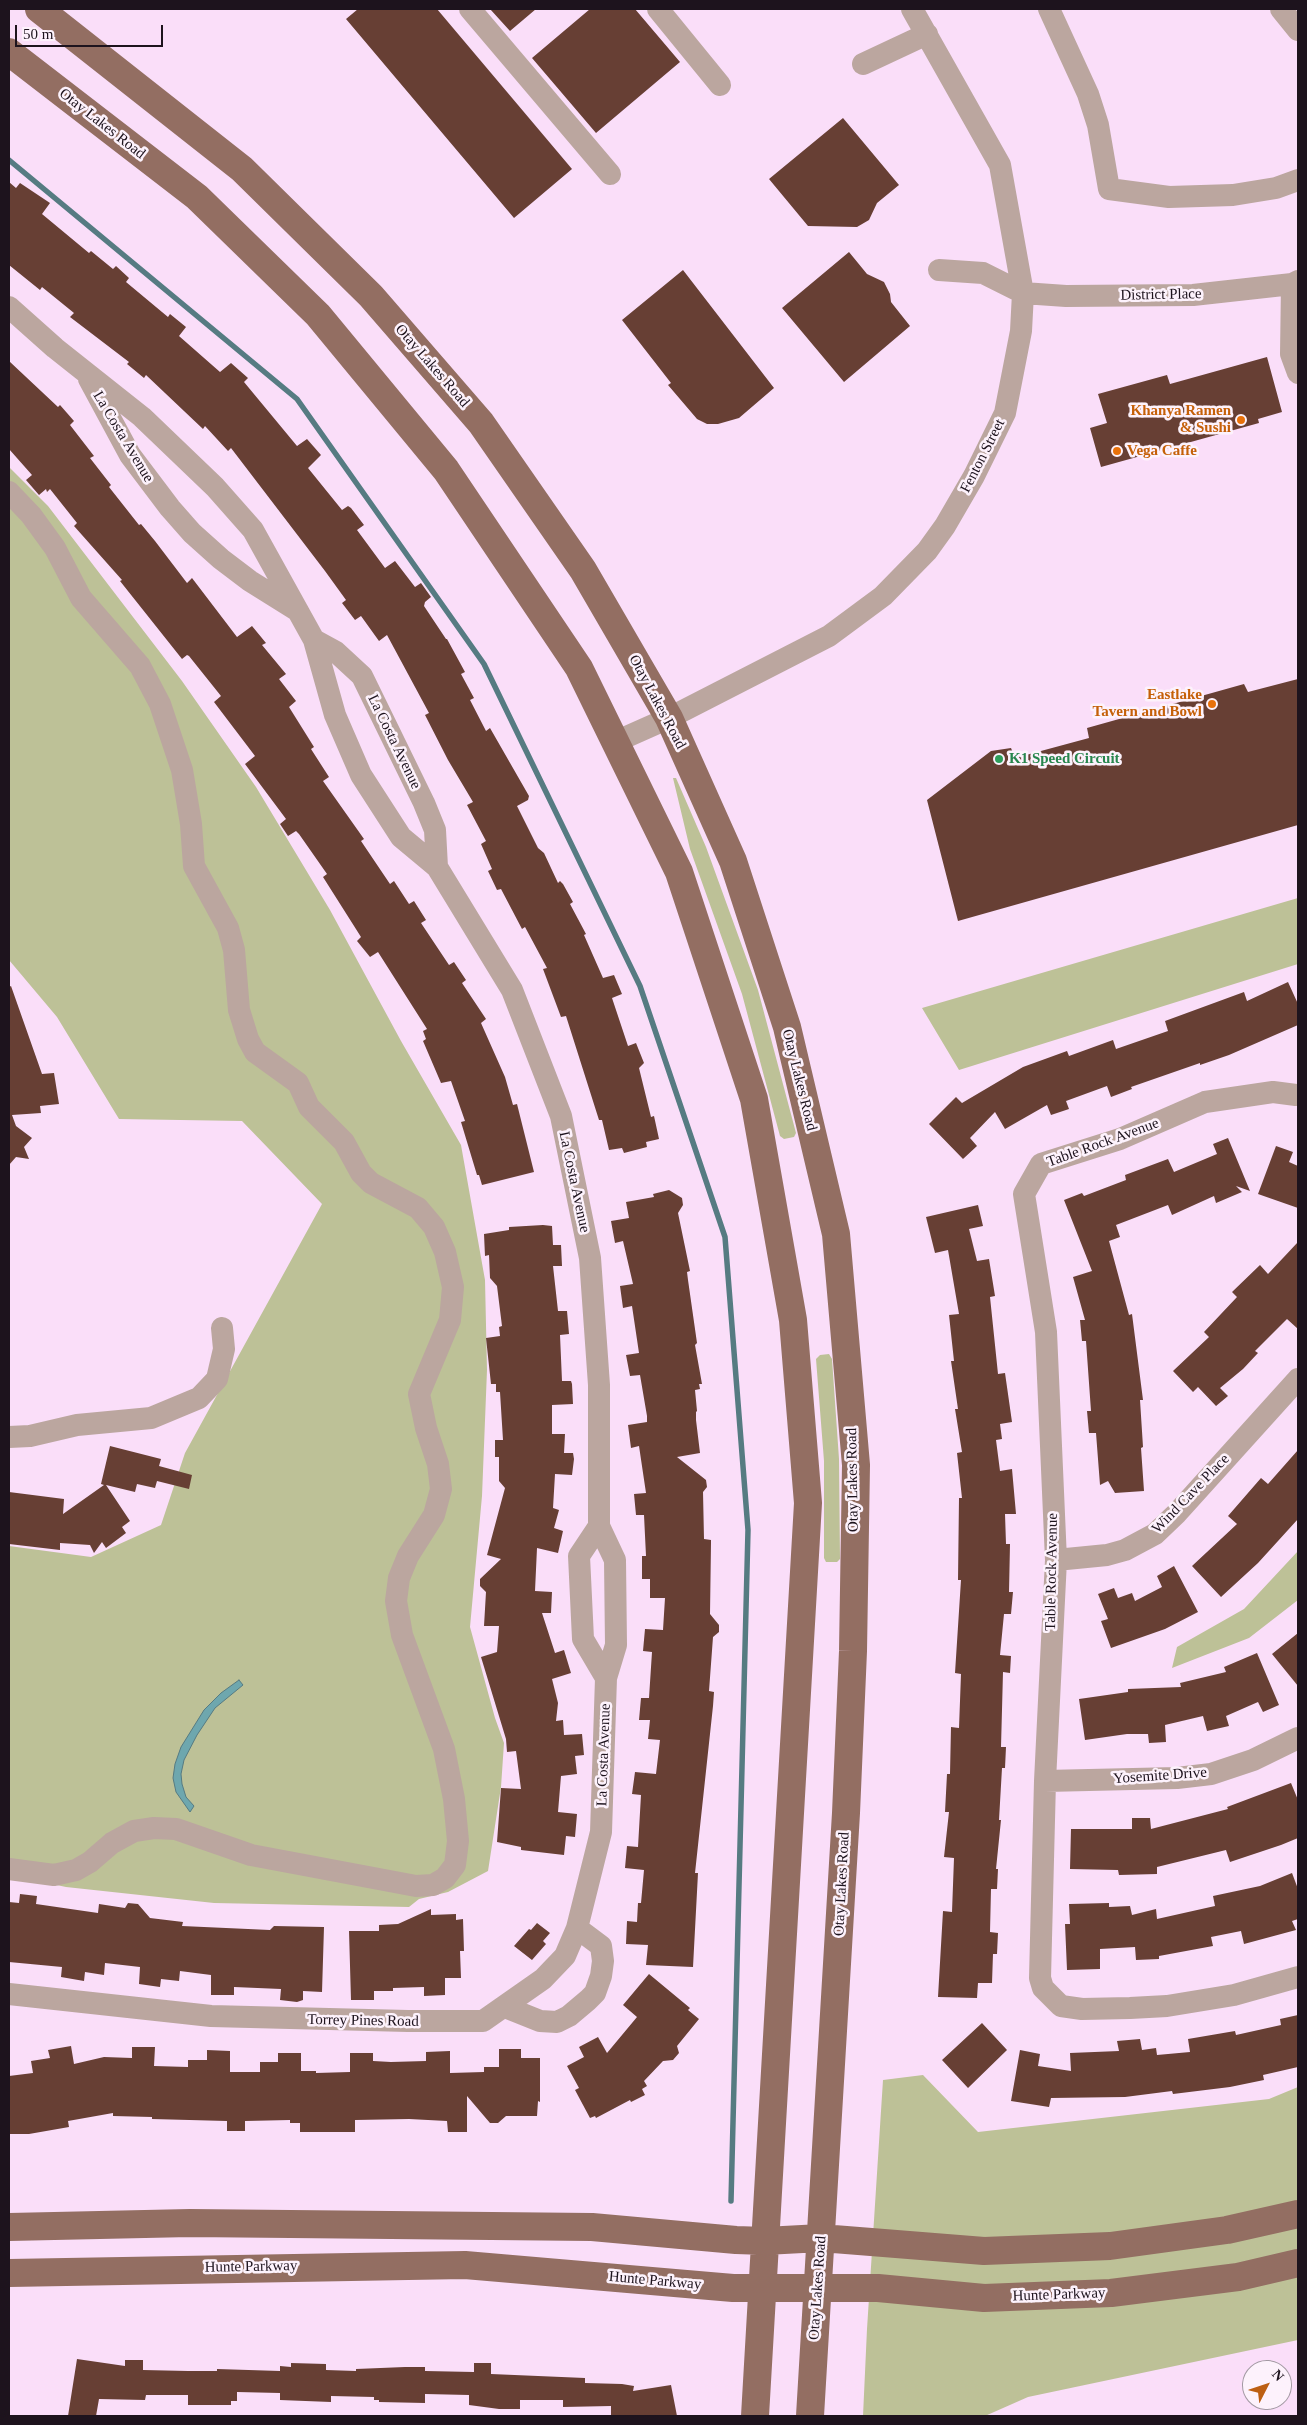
<!DOCTYPE html>
<style>
body{margin:0}
#map{position:relative;width:1307px;height:2425px;overflow:hidden;background:#fadef9;font-family:Georgia,serif}
canvas{display:block}
.frame{position:absolute;inset:0;border:10px solid #1d131d;pointer-events:none}
.north{position:absolute;left:1242px;top:2360px;width:50px;height:50px;box-sizing:border-box;background:#fdf2fc;border:1px solid #a399a3;border-radius:50%;rotate:49deg;font-size:14px;font-weight:700;line-height:20px;text-align:center;color:#1d131d}
.north::after{content:'';display:block;margin:auto;width:18px;height:22px;background:#bd5f13;clip-path:polygon(50% 0,100% 100%,50% 72%,0 100%)}
.scale{position:absolute;left:15px;top:25px;width:148px;height:22px;box-sizing:border-box;border:2px solid #1d131d;border-top:0;padding-left:6px;font-size:15px;line-height:18px;white-space:nowrap;color:#1d131d;-webkit-text-stroke:4px #fdf2fc;paint-order:stroke}
</style>
<div id="map">
<canvas width="1307" height="2425"></canvas>
<div class="frame"></div>
<div class="north">N</div>
<div class="scale">50 m</div>
</div>
<script>
const context = document.querySelector('canvas').getContext('2d');
context.lineJoin = 'round';
function fillPath(path, color) {
  context.fillStyle = color;
  context.fill(path, 'evenodd');
}
function shape(rows) {
  const path = new Path2D();
  for (const r of rows) {
    path.moveTo(r[0], r[1]);
    for (let i = 2; i < r.length; i += 2) path.lineTo(r[i], r[i + 1]);
  }
  return path;
}
function stroke(path, color, width, dash) {
  context.strokeStyle = color;
  context.lineWidth = width;
  context.lineCap = dash ? 'butt' : 'round';
  context.setLineDash(dash || []);
  context.stroke(path);
}
function label(font, color, halo, rows, align = 'center') {
  context.font = font + ' Georgia,serif';
  context.lineWidth = 5;
  context.setLineDash([]);
  context.textBaseline = 'middle';
  context.strokeStyle = halo;
  context.fillStyle = color;
  for (const [text, x, y, turn = 0] of rows) {
    context.save();
    context.translate(x, y);
    context.rotate((+turn || 0) * Math.PI / 180);
    context.textAlign = isNaN(turn) ? turn : align;
    if (halo) context.strokeText(text, 0, 0);
    context.fillText(text, 0, 0);
    context.restore();
  }
}
fillPath(shape([
 [9,467,48,506,182,681,256,787,330,910,401,1041,461,1145,485,1280,487,1370,482,1496,470,1627,495,1718,504,1743,501,1787,488,1871,448,1892,419,1899,409,1907,214,1903,66,1887,9,1875,9,1546,91,1557,161,1525,185,1453,322,1204,242,1121,119,1119,57,1017,9,960],
 [673,778,676,778,706,847,758,990,796,1133,794,1137,784,1139,780,1136,742,994,690,849],
 [1298,898,1298,964,959,1070,922,1008],
 [829,1354,832,1359,839,1459,840,1559,837,1562,826,1562,824,1558,824,1461,816,1359,820,1355],
 [1298,1551,1298,1600,1249,1638,1172,1668,1177,1647,1244,1609],
 [923,2075,978,2132,1269,2099,1298,2087,1298,2340,1028,2397,985,2416,863,2416,867,2329,883,2080]
]), '#bdc197');
const water = shape([
 [239,1680,243,1685,215,1708,197,1735,184,1760,181,1774,182,1784,186,1797,194,1806,190,1812,176,1792,173,1778,175,1764,181,1747,204,1710,221,1693,239,1680]
]);
fillPath(water, '#6ea7ae');
stroke(water, '#567b82', 1);
stroke(shape([
 [9,160,297,399,484,664,640,986,725,1237,748,1530,731,2201]
]), '#567b82', 5.5);
fillPath(shape([
 [358,9,437,9,572,169,514,218,346,19],
 [490,9,536,9,510,31],
 [590,9,635,9,680,62,596,133,532,58],
 [843,118,899,185,877,203,869,220,857,227,808,226,769,179],
 [9,182,16,188,20,183,50,203,42,214,89,253,91,251,113,269,116,266,129,278,126,282,168,317,170,314,186,327,179,336,220,372,231,363,248,378,244,382,297,446,307,439,321,455,308,468,342,510,348,506,351,508,364,525,357,530,385,568,395,561,415,587,421,583,431,597,425,602,424,606,446,639,447,639,465,672,461,674,474,698,470,700,486,731,490,728,529,796,528,800,517,806,538,848,544,853,558,883,560,881,563,884,573,902,570,904,586,934,584,935,603,978,614,975,622,994,612,998,628,1046,636,1043,644,1063,639,1068,651,1117,654,1116,659,1139,646,1142,647,1147,624,1153,622,1148,609,1150,602,1120,599,1120,566,1016,561,1017,543,969,547,968,525,927,522,929,501,889,497,890,488,871,492,869,481,844,486,841,467,805,473,802,448,760,425,715,429,713,387,635,379,641,361,616,355,620,342,603,346,600,325,571,231,448,228,451,205,426,203,429,146,375,144,378,127,364,129,362,70,317,74,313,42,287,40,290,9,265],
 [849,252,867,274,884,282,890,294,891,302,910,326,844,382,782,308],
 [683,270,774,388,739,418,718,424,707,424,697,419,668,385,671,383,622,320],
 [1267,357,1282,412,1258,419,1259,423,1101,467,1090,428,1107,423,1098,394,1167,375,1170,384],
 [9,361,58,407,60,405,74,421,70,425,94,456,90,458,111,485,109,487,139,525,141,524,155,541,187,583,192,578,237,637,252,626,266,643,262,645,286,674,279,679,296,701,289,707,314,747,311,749,329,777,323,781,364,839,361,841,390,884,394,881,409,904,414,901,426,920,421,923,449,965,454,962,466,980,462,983,486,1019,481,1023,505,1077,513,1105,517,1104,534,1172,482,1185,479,1175,477,1175,461,1122,465,1121,451,1081,441,1083,423,1041,426,1039,423,1031,427,1029,378,952,370,957,357,941,361,937,323,877,327,874,299,834,296,831,288,836,280,824,286,819,245,764,255,756,214,702,221,696,189,656,187,655,182,659,120,581,122,580,74,526,77,523,50,489,47,492,46,489,39,495,26,480,32,475,9,449],
 [1298,679,1298,825,958,921,927,800,991,751,1011,748,1015,758,1089,738,1087,728,1244,684,1248,692],
 [1288,982,1298,1004,1298,1025,1229,1055,1200,1065,1200,1063,1131,1087,1132,1089,1111,1097,1107,1086,1066,1101,1069,1109,1051,1115,1047,1105,1005,1129,995,1112,970,1138,977,1146,963,1159,929,1124,956,1097,962,1103,1023,1067,1067,1051,1069,1056,1113,1040,1116,1049,1168,1031,1165,1021,1244,992,1247,1001],
 [11,986,42,1074,54,1073,59,1104,40,1106,41,1113,12,1115,16,1126,32,1138,24,1147,29,1159,16,1157,9,1165,9,987],
 [1228,1138,1250,1191,1236,1186,1242,1192,1216,1203,1214,1196,1172,1215,1168,1205,1116,1225,1120,1237,1109,1241,1129,1315,1132,1314,1143,1400,1140,1400,1143,1447,1141,1448,1144,1491,1115,1493,1108,1481,1100,1485,1096,1433,1089,1433,1087,1411,1091,1411,1086,1341,1082,1341,1080,1320,1085,1320,1073,1277,1092,1271,1064,1200,1082,1193,1084,1196,1126,1180,1125,1175,1168,1159,1174,1172,1217,1154,1213,1144],
 [1276,1146,1293,1152,1289,1162,1298,1166,1298,1208,1258,1194],
 [669,1190,682,1198,683,1205,678,1213,690,1271,687,1272,688,1280,697,1343,695,1345,702,1384,699,1384,700,1389,695,1390,697,1411,696,1412,696,1420,700,1453,677,1457,706,1480,707,1487,703,1492,704,1539,711,1540,711,1543,710,1614,719,1625,719,1632,713,1637,709,1691,714,1692,713,1706,695,1873,698,1873,693,1967,646,1965,648,1945,626,1944,627,1921,637,1922,638,1903,641,1903,644,1870,625,1868,627,1846,638,1847,641,1795,632,1794,635,1772,656,1774,660,1740,648,1739,650,1720,639,1720,641,1698,649,1698,652,1652,643,1651,645,1629,663,1630,665,1598,650,1598,650,1579,642,1579,642,1556,646,1556,644,1515,636,1515,634,1494,646,1493,639,1446,631,1448,628,1425,647,1422,647,1416,640,1375,630,1376,626,1355,639,1353,632,1306,623,1308,620,1286,633,1284,623,1241,615,1243,611,1221,629,1218,626,1202,654,1197,653,1194],
 [978,1205,983,1226,969,1229,977,1261,989,1259,995,1296,990,1297,998,1374,1005,1373,1012,1422,1000,1424,1002,1439,996,1440,1000,1471,1012,1469,1016,1514,1005,1514,1006,1544,1010,1544,1009,1592,1013,1592,1011,1614,1004,1614,1000,1655,1011,1656,1010,1673,1003,1672,1001,1747,1006,1747,1005,1768,1002,1768,999,1820,1001,1820,996,1869,998,1869,997,1889,991,1889,990,1932,998,1933,997,1954,993,1954,992,1983,978,1983,977,1998,938,1997,943,1911,952,1912,954,1858,944,1857,949,1812,945,1812,947,1774,950,1774,951,1727,959,1728,961,1674,955,1673,961,1580,958,1580,959,1498,962,1498,957,1453,962,1452,955,1409,958,1409,951,1361,954,1361,949,1315,959,1314,948,1250,935,1253,926,1217],
 [543,1225,552,1226,553,1245,561,1245,562,1266,553,1266,558,1311,567,1311,569,1334,560,1335,562,1381,571,1381,572,1384,573,1404,552,1405,552,1434,565,1434,564,1453,573,1453,574,1459,572,1475,555,1474,553,1508,559,1510,554,1528,563,1531,558,1553,537,1548,535,1591,552,1592,551,1613,542,1613,555,1653,564,1650,571,1673,552,1679,558,1703,556,1721,563,1720,564,1735,582,1734,584,1755,575,1756,577,1774,561,1776,558,1812,577,1814,575,1837,566,1836,564,1855,521,1850,521,1847,497,1842,501,1788,521,1789,516,1751,507,1752,506,1739,481,1657,497,1652,499,1626,484,1626,486,1592,480,1586,480,1579,501,1559,487,1555,505,1488,499,1481,499,1457,495,1457,495,1440,503,1440,500,1392,496,1392,496,1384,491,1384,486,1338,500,1336,499,1327,502,1326,497,1286,490,1278,489,1255,485,1256,484,1234,509,1230,509,1227],
 [1298,1242,1298,1329,1287,1319,1255,1351,1258,1353,1243,1369,1220,1388,1228,1396,1216,1406,1198,1387,1193,1392,1173,1371,1209,1337,1204,1332,1237,1297,1232,1292,1260,1265,1268,1274],
 [110,1446,161,1459,159,1466,192,1475,189,1489,157,1481,155,1488,137,1484,135,1492,106,1485,130,1521,122,1527,126,1533,106,1548,102,1542,94,1553,90,1545,60,1543,60,1550,9,1544,9,1492,64,1499,63,1514,104,1485,101,1484],
 [1298,1450,1298,1519,1258,1563,1221,1597,1192,1566,1237,1524,1228,1516,1261,1478,1268,1484],
 [1174,1566,1198,1612,1165,1629,1111,1648,1101,1621,1108,1619,1098,1594,1114,1588,1118,1598,1132,1593,1135,1601,1162,1587,1157,1576],
 [1298,1633,1298,1686,1272,1654],
 [1257,1653,1279,1705,1263,1712,1258,1702,1226,1716,1229,1726,1207,1731,1203,1716,1165,1725,1166,1742,1149,1743,1148,1734,1127,1734,1085,1740,1079,1699,1128,1692,1128,1689,1181,1687,1180,1683,1226,1672,1224,1667],
 [1291,1783,1298,1800,1298,1838,1281,1845,1230,1862,1226,1850,1157,1867,1157,1874,1119,1875,1118,1870,1070,1869,1071,1829,1132,1829,1132,1818,1150,1818,1151,1829,1228,1809,1227,1807],
 [1292,1873,1298,1889,1298,1919,1292,1921,1296,1930,1244,1944,1241,1931,1211,1937,1213,1946,1159,1956,1159,1959,1136,1960,1135,1947,1100,1949,1100,1969,1067,1970,1065,1924,1070,1924,1069,1904,1109,1903,1109,1907,1130,1906,1132,1915,1156,1909,1157,1919,1215,1906,1213,1896,1260,1886],
 [20,1894,37,1896,36,1904,98,1913,99,1904,125,1908,128,1903,138,1904,150,1918,183,1922,182,1926,270,1930,274,1926,324,1927,322,1992,303,1991,303,2000,297,2002,280,2000,281,1989,234,1987,234,1995,211,1995,211,1975,180,1971,179,1981,161,1979,160,1987,139,1984,140,1967,105,1963,104,1975,85,1972,84,1981,61,1977,62,1967,9,1962,9,1902,19,1903],
 [431,1909,431,1915,456,1914,456,1920,463,1919,464,1951,460,1951,461,1978,445,1978,445,1995,424,1996,424,1987,393,1988,393,1991,374,1991,374,2000,351,2000,349,1931,379,1931,379,1925,398,1924],
 [537,1923,550,1933,543,1941,546,1944,532,1960,514,1946,529,1929,531,1930],
 [649,1974,690,2008,688,2010,699,2019,677,2046,679,2053,673,2060,663,2061,644,2081,647,2086,642,2089,645,2095,631,2102,630,2100,596,2118,595,2116,590,2118,575,2090,579,2088,567,2066,584,2057,579,2047,598,2037,607,2053,637,2017,623,2005],
 [1298,2015,1298,2067,1263,2075,1264,2080,1230,2087,1173,2094,1172,2091,1125,2097,1051,2098,1049,2107,1011,2101,1020,2050,1040,2054,1038,2066,1071,2071,1070,2053,1119,2051,1117,2041,1140,2039,1142,2050,1156,2048,1157,2055,1190,2052,1188,2039,1235,2031,1236,2035,1281,2025,1280,2019],
 [982,2023,1007,2050,968,2088,942,2060],
 [71,2046,74,2064,104,2057,132,2058,132,2047,155,2047,154,2066,188,2067,188,2060,207,2060,207,2050,230,2051,230,2072,260,2072,260,2062,278,2062,278,2053,301,2053,301,2071,316,2071,316,2073,350,2072,350,2053,373,2053,373,2061,391,2062,426,2061,426,2052,450,2051,450,2073,484,2072,484,2067,499,2067,499,2049,521,2049,521,2058,540,2058,540,2102,538,2101,537,2116,506,2116,498,2123,490,2123,467,2096,467,2132,448,2132,447,2121,409,2119,355,2120,355,2132,300,2132,300,2123,290,2123,290,2120,245,2121,245,2131,227,2131,227,2121,152,2119,152,2117,113,2116,113,2113,68,2121,69,2127,29,2134,9,2134,9,2076,33,2073,31,2061,50,2058,48,2050],
 [77,2359,125,2366,125,2360,143,2360,143,2370,188,2371,217,2371,217,2369,280,2371,280,2366,291,2367,291,2363,326,2364,326,2370,356,2371,356,2369,405,2367,425,2367,425,2371,474,2372,474,2363,491,2363,491,2374,585,2378,585,2383,622,2384,634,2386,633,2391,671,2385,677,2416,611,2416,611,2406,563,2407,563,2400,520,2400,520,2409,499,2409,469,2405,469,2395,425,2394,425,2403,379,2402,379,2400,374,2400,374,2397,331,2396,331,2402,280,2400,280,2393,237,2392,237,2401,231,2401,231,2405,188,2405,188,2395,146,2395,145,2400,99,2399,96,2416,68,2416]
]), '#673f34');
stroke(shape([
 [470,9,610,174],
 [658,9,720,85],
 [1049,9,1088,94,1098,125,1109,189,1169,197,1233,195,1276,188,1298,180],
 [1281,9,1298,30],
 [863,64,927,34],
 [939,270,983,273,1023,293,1066,296,1193,295,1292,284,1298,281],
 [1292,284,1291,354,1298,373],
 [9,307,55,348,142,417,215,487,253,530,314,640,335,715,361,775,401,837,437,867,512,990,561,1116,590,1258,599,1385,599,1526,615,1560,616,1645,606,1678,601,1832,577,1928,565,1956,543,1979,483,2021,408,2021,211,2016,9,1994],
 [89,379,130,455,170,508,192,533,221,559,250,581,298,611],
 [9,492,31,515,55,548,81,598,140,666,160,704,182,770,191,824,194,866,228,928,234,950,239,1010,248,1039,255,1052,298,1083,309,1107,344,1142,361,1173,371,1183,418,1208,434,1227,445,1252,453,1287,450,1320,419,1394,426,1428,438,1464,441,1489,434,1515,408,1556,399,1578,396,1601,402,1635,444,1749,454,1799,458,1841,455,1865,445,1878,433,1885,416,1886,251,1855,176,1829,154,1828,134,1831,112,1843,90,1862,76,1870,54,1875,9,1869],
 [314,640,336,652,362,676,424,803,435,830,437,867],
 [615,742,669,718,829,636,883,596,927,551,945,526,974,476,1005,413,1021,331,1023,293,1000,165,912,9],
 [1296,1095,1273,1092,1205,1102,1120,1139,1041,1164,1024,1194,1046,1332,1056,1560,1045,1781,1040,1978,1043,1988,1061,2006,1082,2009,1130,2008,1167,2006,1234,1995,1298,1977],
 [9,1437,30,1436,77,1425,151,1418,199,1398,217,1379,224,1349,222,1328],
 [599,1526,579,1556,583,1639,606,1678],
 [1056,1560,1107,1555,1125,1550,1155,1534,1177,1513,1298,1379],
 [1045,1781,1177,1778,1211,1774,1253,1760,1298,1738],
 [505,2007,540,2021,557,2022,569,2016,588,2000,595,1993,601,1976,603,1961,601,1946,577,1928]
]), '#bba69f', 22);
stroke(shape([
 [39,9,242,169,371,296,481,423,583,570,669,718,733,861,787,1027,836,1234,856,1465,853,1651,846,1813,810,2416],
 [9,52,197,197,318,315,446,470,579,668,679,872,754,1099,793,1320,808,1503,755,2416],
 [9,2227,190,2223,592,2227,736,2240,765,2241,821,2238,984,2251,1110,2246,1227,2230,1298,2214],
 [9,2273,465,2265,733,2288,878,2288,984,2298,1111,2293,1238,2277,1298,2263]
]), '#936e62', 28);
for (const [x, y, r, color] of [
 [1241,420,5,"#e8710a"],
 [1117,451,5,"#e8710a"],
 [1212,704,5,"#e8710a"],
 [999,759,5,"#2e9e5b"]
]) {
  const dot = new Path2D();
  dot.arc(x, y, r, 0, 2 * Math.PI);
  context.fillStyle = color;
  context.fill(dot);
  stroke(dot, '#fdf2fc', 2);
}
label('15px', '#1d131d', '#fdf2fc', [
 ["Otay Lakes Road",102,124,38],
 ["District Place",1161,295,-1],
 ["Otay Lakes Road",432,366,49],
 ["La Costa Avenue",123,437,59],
 ["Fenton Street",983,456,-63],
 ["Otay Lakes Road",657,702,62],
 ["La Costa Avenue",394,742,64],
 ["Otay Lakes Road",799,1080,76],
 ["Table Rock Avenue",1103,1143,-20],
 ["La Costa Avenue",574,1182,78],
 ["Otay Lakes Road",853,1480,-91],
 ["Wind Cave Place",1191,1494,-46],
 ["Table Rock Avenue",1052,1572,-89],
 ["La Costa Avenue",604,1755,-88],
 ["Yosemite Drive",1160,1776,-4],
 ["Otay Lakes Road",842,1884,-87],
 ["Torrey Pines Road",363,2021,1],
 ["Hunte Parkway",251,2267,-1],
 ["Hunte Parkway",655,2281,5],
 ["Otay Lakes Road",818,2288,-86],
 ["Hunte Parkway",1059,2295,-2]
]);
label('bold 15px', '#c56008', '#fdf2fc', [
 ["Khanya Ramen",1231,411],
 ["& Sushi",1231,428],
 ["Vega Caffe",1127,451,"left"],
 ["Eastlake",1202,695],
 ["Tavern and Bowl",1202,712]
], 'right');
label('bold 15px', '#27864d', '#fdf2fc', [
 ["K1 Speed Circuit",1009,759]
], 'left');
</script>
